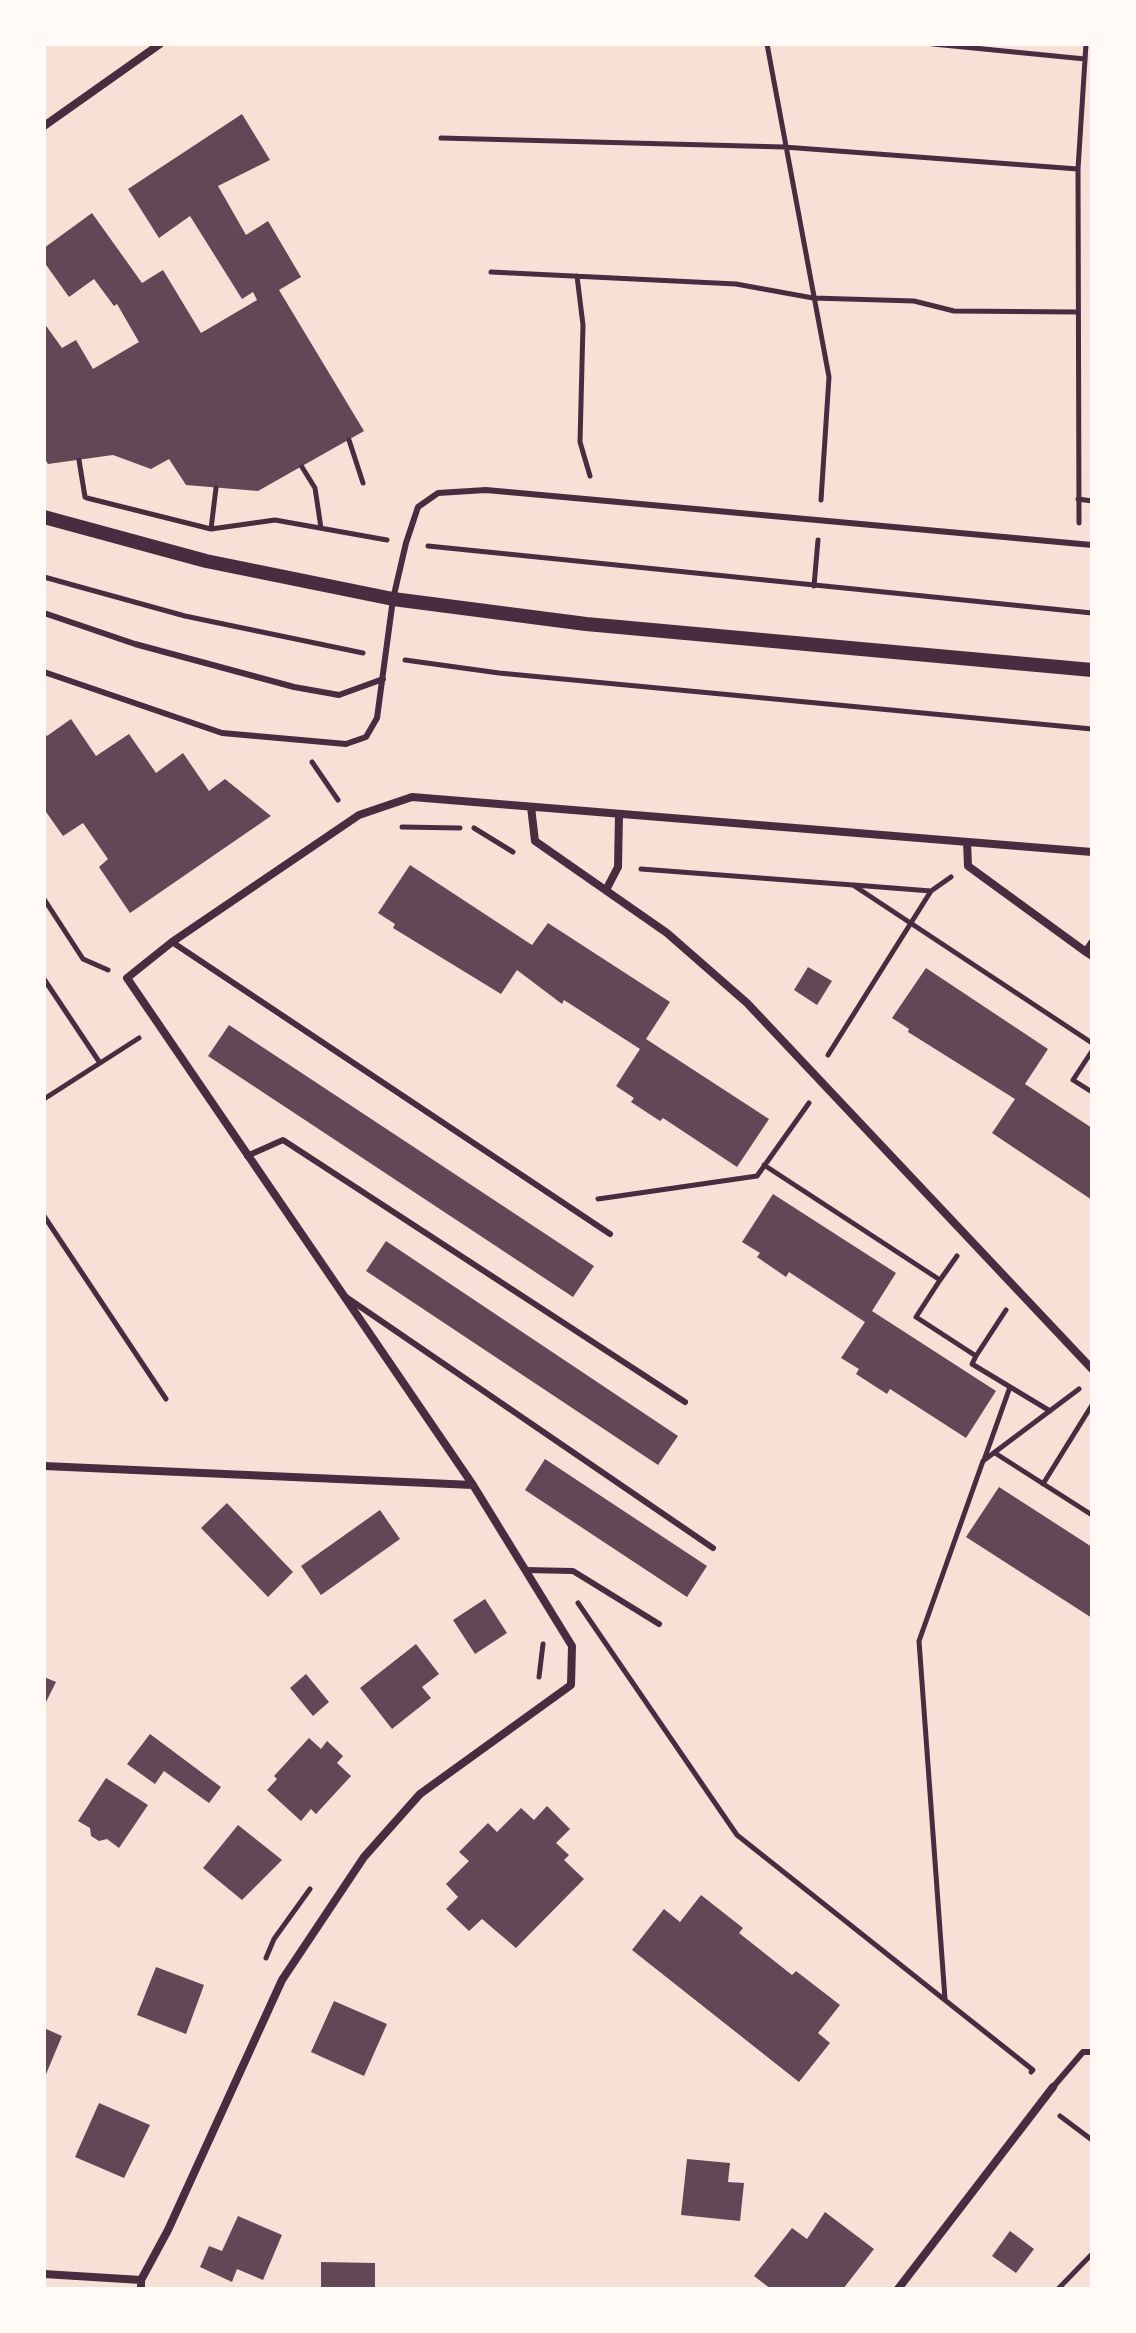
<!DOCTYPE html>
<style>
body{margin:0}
#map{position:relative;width:1136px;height:2333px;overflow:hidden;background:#f7e1d7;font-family:Literata,serif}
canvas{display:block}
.frame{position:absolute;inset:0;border:46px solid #fffaf5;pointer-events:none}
</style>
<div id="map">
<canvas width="1136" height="2333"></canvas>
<div class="frame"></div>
</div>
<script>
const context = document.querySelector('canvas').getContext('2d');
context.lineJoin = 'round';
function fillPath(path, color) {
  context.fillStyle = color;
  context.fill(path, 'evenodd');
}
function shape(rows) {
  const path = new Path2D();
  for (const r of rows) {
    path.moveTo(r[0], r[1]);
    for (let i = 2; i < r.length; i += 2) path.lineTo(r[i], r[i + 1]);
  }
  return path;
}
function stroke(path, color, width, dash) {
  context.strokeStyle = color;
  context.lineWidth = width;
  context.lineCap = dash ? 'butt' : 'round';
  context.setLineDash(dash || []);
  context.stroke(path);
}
fillPath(shape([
 [242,114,270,160,218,186,246,235,268,221,301,277,279,290,364,431,258,491,186,485,169,459,151,469,113,455,48,464,44,458,44,323,62,348,76,340,93,369,139,342,117,304,114,306,94,279,69,297,44,262,44,248,92,213,142,283,163,270,201,333,257,300,253,292,242,299,190,216,159,238,128,189],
 [71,719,96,756,129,734,156,773,183,753,209,791,225,779,271,816,130,913,99,867,108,859,83,823,63,836,44,809,44,732,47,736],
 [410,865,532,945,548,923,670,1002,646,1039,769,1119,737,1167,663,1118,660,1121,631,1102,634,1098,616,1086,640,1049,564,1000,562,1004,517,970,501,994,393,928,395,924,378,913],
 [808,967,832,981,817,1005,794,990],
 [926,968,1048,1049,1025,1084,1092,1128,1092,1200,992,1133,1015,1099,908,1032,909,1029,892,1018],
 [229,1025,594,1266,573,1297,208,1056],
 [773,1194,896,1273,872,1311,996,1391,966,1438,890,1389,887,1394,856,1374,859,1369,841,1358,865,1322,789,1272,786,1277,757,1257,760,1253,742,1242],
 [386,1241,678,1436,658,1465,366,1271],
 [545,1459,707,1566,687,1597,525,1490],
 [999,1487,1092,1547,1092,1618,966,1537],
 [227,1503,293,1572,268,1597,201,1528],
 [380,1510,400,1539,321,1595,301,1566],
 [485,1599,507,1633,475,1654,453,1620],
 [416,1644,439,1674,422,1687,431,1698,392,1729,360,1688],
 [306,1674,329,1702,313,1716,290,1688],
 [44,1677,56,1682,44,1706],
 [150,1734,221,1787,209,1803,164,1771,155,1784,127,1764],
 [309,1738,321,1749,327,1741,343,1756,337,1763,351,1776,316,1814,311,1809,301,1821,267,1790,277,1779,274,1776],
 [106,1778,148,1805,119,1848,107,1839,99,1841,91,1836,90,1828,78,1821],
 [547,1806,570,1829,556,1843,569,1855,564,1860,584,1879,516,1948,482,1919,469,1931,446,1909,458,1897,446,1884,469,1861,459,1852,488,1823,497,1832,521,1808,534,1820],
 [238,1825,282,1860,242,1900,203,1868],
 [701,1895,743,1928,739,1933,792,1975,796,1971,840,2005,818,2033,830,2043,799,2082,632,1950,664,1909,680,1922],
 [156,1967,204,1985,186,2034,137,2015],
 [334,2001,387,2024,364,2076,311,2052],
 [44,2028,62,2036,44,2079],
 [99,2103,150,2125,124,2178,75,2157],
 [687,2159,730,2163,728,2182,744,2183,740,2221,681,2215],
 [825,2212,874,2249,843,2289,771,2289,754,2276,792,2228,807,2239],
 [238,2216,282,2235,263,2280,237,2269,232,2282,200,2267,209,2246,222,2251],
 [1010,2231,1034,2249,1016,2273,992,2256],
 [321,2262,375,2263,375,2289,321,2289]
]), '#644757');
stroke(shape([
 [767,44,829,377,821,500],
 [933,44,1085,59],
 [441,138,784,147,1078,169],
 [491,272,736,284,813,298,914,301,954,311,1076,312],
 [577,276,583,325,580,442,590,476],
 [349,440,363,483],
 [79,460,85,497],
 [302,467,315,488,321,528],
 [87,498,211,529,275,520,387,540],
 [1078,499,1092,501],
 [1079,523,1078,169,1086,44],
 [211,529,216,488],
 [428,546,1092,613],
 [44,577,185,616,363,653],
 [814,586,818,540],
 [405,660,499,673,1092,729],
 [312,762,338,800],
 [402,827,460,828],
 [474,828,513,852],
 [641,869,853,885,1092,1043],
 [854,885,931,891],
 [44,899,83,959,108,970],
 [44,979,100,1063],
 [1092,1051,1073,1080,1092,1092],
 [828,1055,931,891,951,877],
 [44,1099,139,1038],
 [764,1165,940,1280,957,1256],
 [598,1199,757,1176,809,1103],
 [44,1216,166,1399],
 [940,1280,916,1317,976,1356,1006,1310],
 [976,1356,972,1364,1050,1411],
 [995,1453,1092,1515],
 [984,1460,1010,1387],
 [1043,1484,1092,1405],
 [578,1603,737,1835,1033,2070,1031,2072],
 [539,1677,543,1644],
 [266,1958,274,1939,310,1889],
 [945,1999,919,1641,983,1461,1079,1389],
 [1060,2116,1092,2140],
 [1058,2289,1092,2254]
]), '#4a2c40', 5);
stroke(shape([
 [44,613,135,644,294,687,339,695,383,679],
 [44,672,222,733,346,744,366,737,377,718,393,599,406,543,418,507,438,493,486,490,1092,545],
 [172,942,610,1234],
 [247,1156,283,1140,685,1402],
 [346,1297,713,1548],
 [525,1570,573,1571,659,1624],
 [1053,2087,1083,2052,1092,2052]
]), '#4a2c40', 6);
stroke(shape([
 [44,126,160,44],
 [531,807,535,841,667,933,747,1003,1092,1369],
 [967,842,968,866,1086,952],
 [606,890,618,867,619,814],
 [1092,943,1086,952,1092,956],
 [44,1466,473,1485],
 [44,2274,141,2280],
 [141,2289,141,2280,168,2230,282,1980,364,1857,420,1794,571,1685,572,1646,473,1485,127,978,172,942,359,815,412,797,1092,852],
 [898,2289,1053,2087]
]), '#4a2c40', 8);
stroke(shape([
 [44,517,206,561,393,599,586,624,1092,670]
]), '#4a2c40', 14);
</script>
